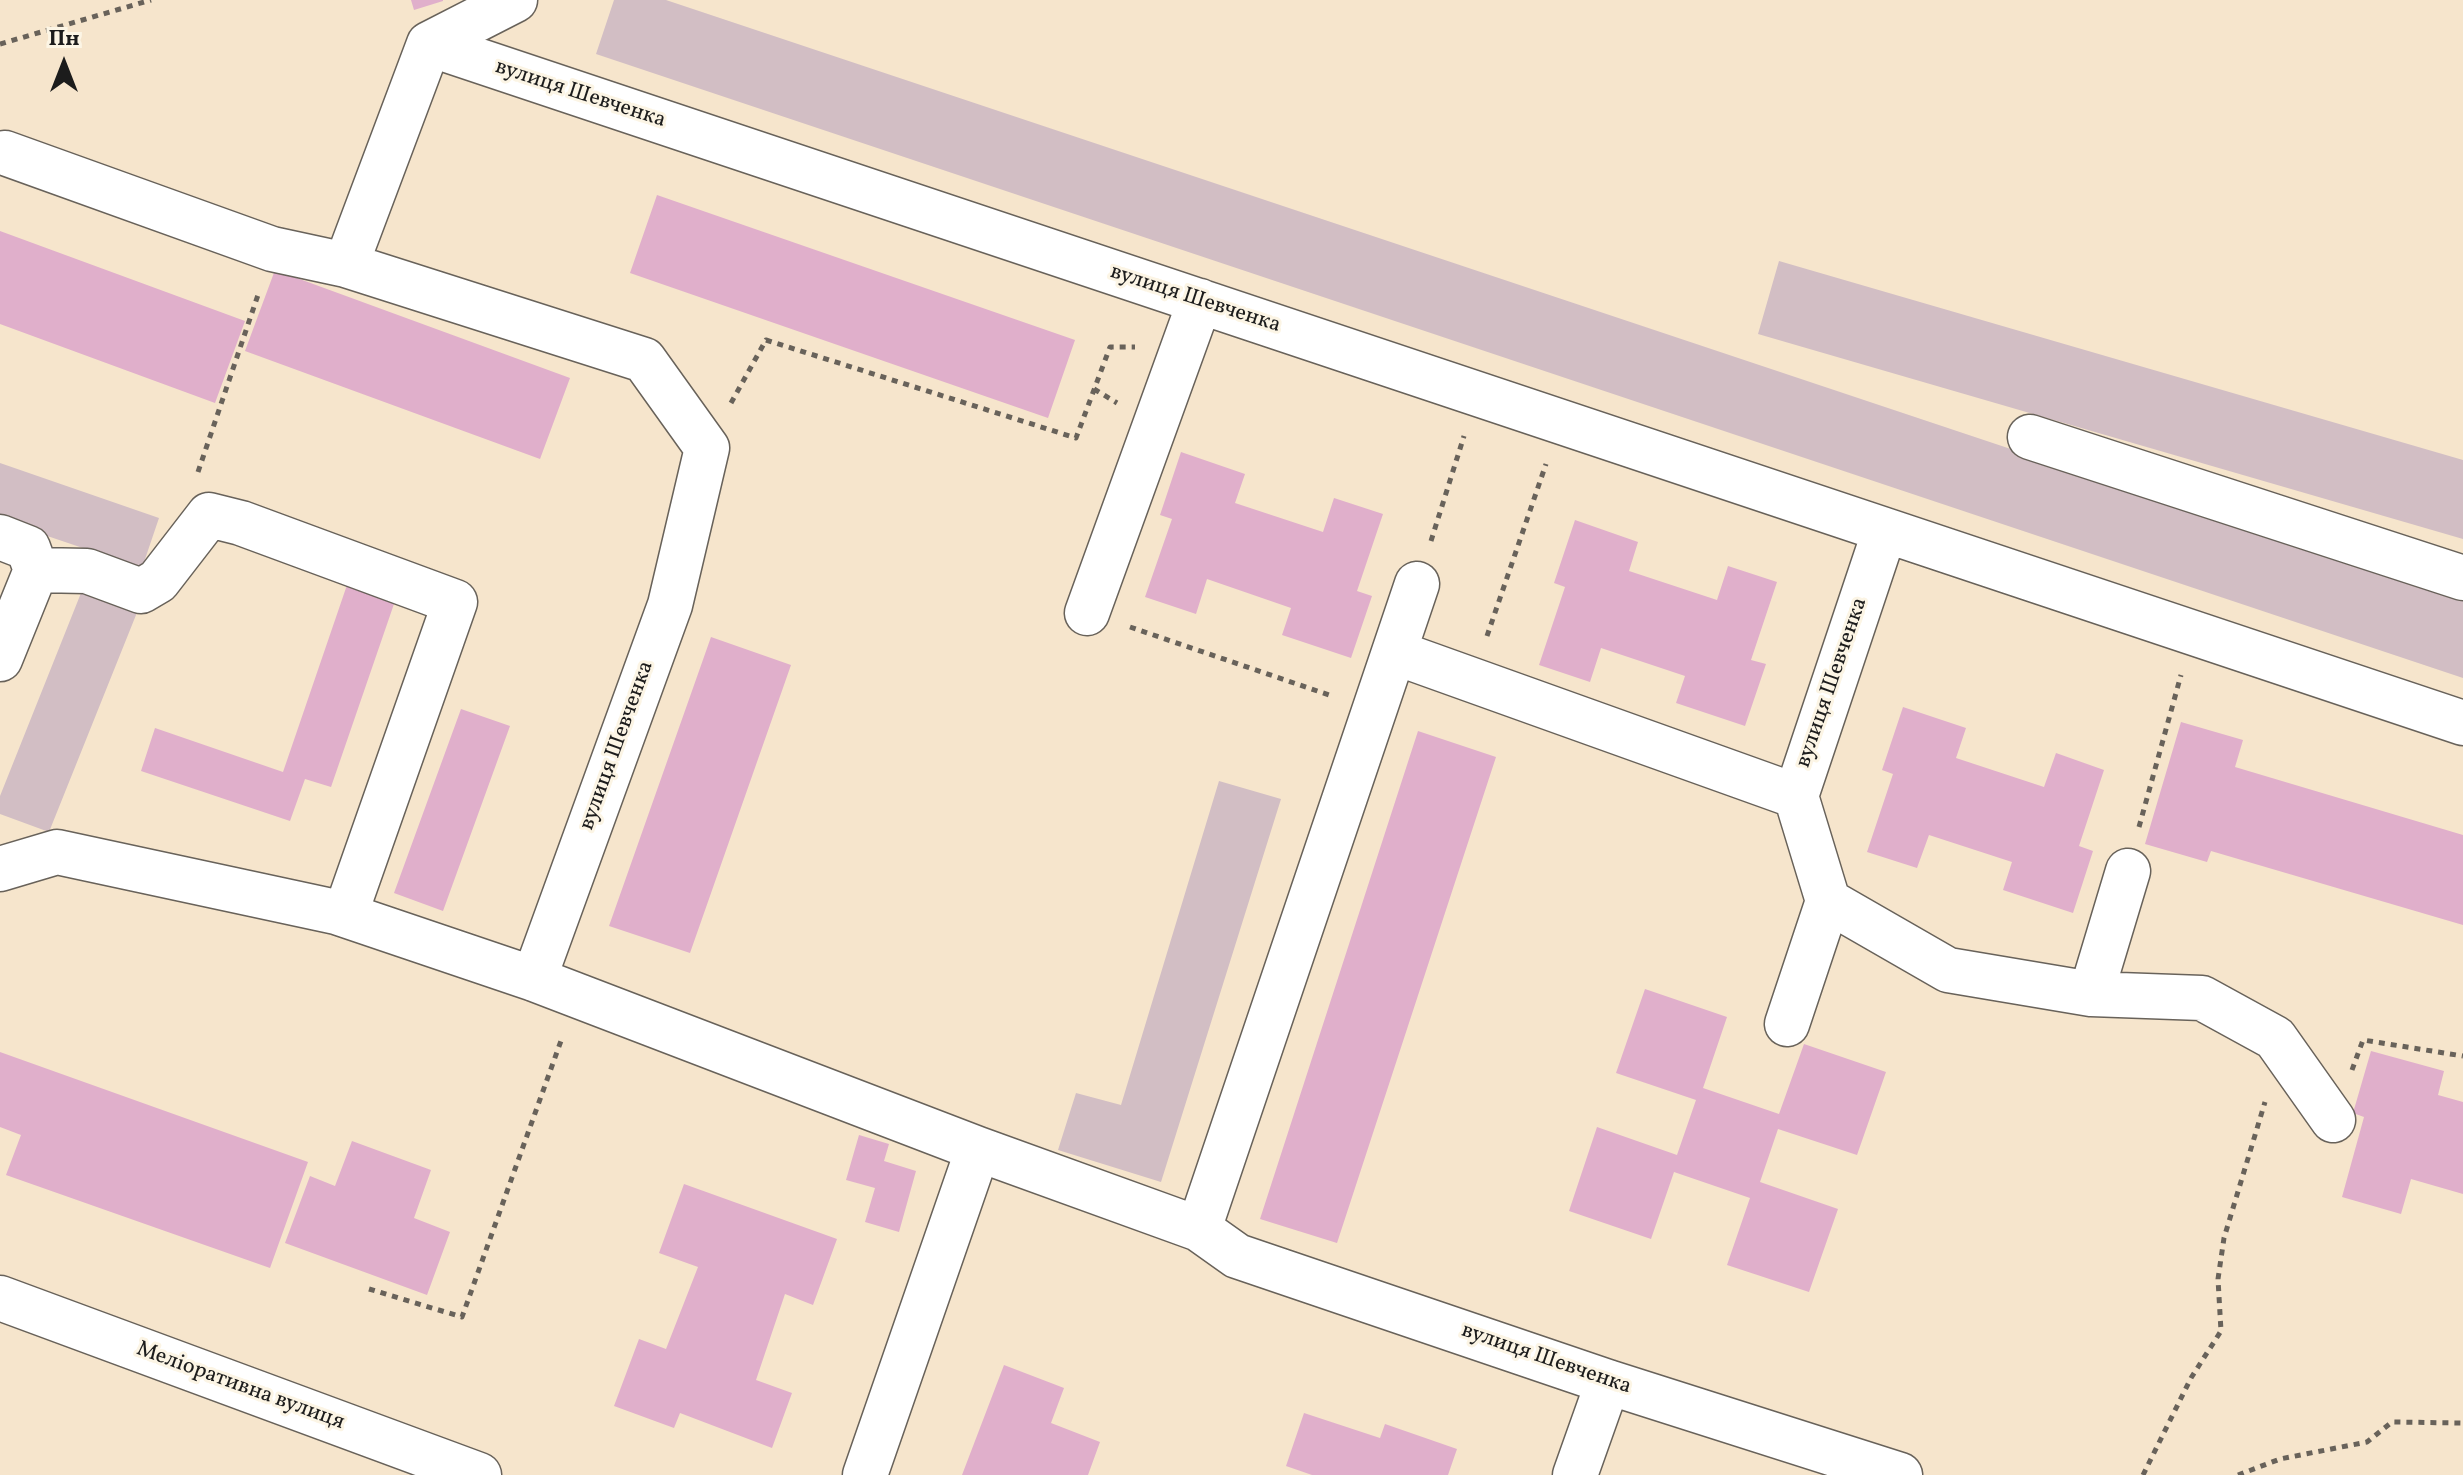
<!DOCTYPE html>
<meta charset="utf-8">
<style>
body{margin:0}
#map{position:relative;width:2463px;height:1475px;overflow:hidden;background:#f6e5cc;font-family:Vollkorn,serif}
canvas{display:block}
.north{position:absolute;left:24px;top:24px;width:80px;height:80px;-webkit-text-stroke:6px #fcf5e5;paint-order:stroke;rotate:0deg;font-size:22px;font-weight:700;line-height:32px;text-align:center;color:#1c1c1c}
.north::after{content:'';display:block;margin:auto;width:28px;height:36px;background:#1c1c1c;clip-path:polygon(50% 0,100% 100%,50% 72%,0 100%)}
</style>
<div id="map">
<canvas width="2463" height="1475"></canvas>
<div class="north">Пн</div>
</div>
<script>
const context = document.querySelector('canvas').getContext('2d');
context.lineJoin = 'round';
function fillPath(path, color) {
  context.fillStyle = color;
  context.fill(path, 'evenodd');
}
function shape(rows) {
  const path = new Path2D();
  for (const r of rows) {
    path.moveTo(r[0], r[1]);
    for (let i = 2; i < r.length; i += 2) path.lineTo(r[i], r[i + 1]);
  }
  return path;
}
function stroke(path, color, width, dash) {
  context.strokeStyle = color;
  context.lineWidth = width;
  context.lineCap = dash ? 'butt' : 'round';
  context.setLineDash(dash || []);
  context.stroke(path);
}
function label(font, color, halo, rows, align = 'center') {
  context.font = font + ' Vollkorn,serif';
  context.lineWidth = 6;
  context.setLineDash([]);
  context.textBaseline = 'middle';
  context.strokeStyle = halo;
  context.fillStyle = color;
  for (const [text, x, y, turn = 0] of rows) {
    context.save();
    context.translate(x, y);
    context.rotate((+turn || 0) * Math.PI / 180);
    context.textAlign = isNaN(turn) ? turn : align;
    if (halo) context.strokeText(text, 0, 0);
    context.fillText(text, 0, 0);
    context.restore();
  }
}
fillPath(shape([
 [614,0,666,0,2463,600,2463,678,596,54],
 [1779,261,2463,460,2463,539,1758,334],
 [0,463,159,518,142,568,0,520],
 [83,588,138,610,49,832,0,814,0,796],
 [1219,781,1281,799,1161,1182,1058,1150,1076,1093,1121,1105]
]), '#d2bec4');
fillPath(shape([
 [411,0,443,0,443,1,414,10],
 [657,195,1075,340,1048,418,630,273],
 [0,231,245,321,215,403,0,324],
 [275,270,570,378,540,459,245,351],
 [1181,452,1245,474,1235,503,1323,532,1334,498,1383,514,1357,591,1372,596,1351,658,1282,635,1291,608,1207,579,1196,614,1145,597,1172,519,1160,515],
 [1575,520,1638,542,1629,571,1717,600,1728,566,1777,582,1751,660,1766,664,1745,726,1676,703,1685,676,1601,648,1590,682,1539,665,1565,587,1554,583],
 [347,585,395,601,331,787,305,779,290,821,141,771,155,728,283,772],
 [711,637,791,665,690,953,609,926],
 [1903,707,1966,728,1956,758,2044,787,2056,753,2104,770,2079,846,2093,851,2073,913,2003,890,2012,862,1929,835,1917,868,1867,852,1893,774,1882,770],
 [461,709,510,726,443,911,394,893],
 [2181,722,2243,740,2235,767,2463,835,2463,925,2211,851,2207,862,2145,844],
 [1418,731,1496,757,1337,1243,1260,1219],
 [1645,989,1727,1017,1703,1088,1779,1114,1804,1044,1886,1072,1857,1155,1778,1129,1760,1182,1838,1209,1809,1292,1727,1265,1750,1198,1674,1172,1651,1239,1569,1211,1597,1127,1677,1155,1696,1100,1616,1073],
 [2371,1051,2444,1071,2438,1095,2463,1102,2463,1194,2411,1179,2401,1214,2342,1197,2364,1117,2353,1113],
 [0,1052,308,1162,270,1268,6,1175,21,1135,0,1127],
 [859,1135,889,1144,884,1161,916,1171,899,1232,865,1222,875,1188,846,1180],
 [352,1141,431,1170,414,1218,450,1232,427,1295,285,1243,310,1176,335,1186],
 [684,1184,837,1239,813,1305,785,1294,756,1380,792,1393,772,1448,680,1413,674,1428,614,1406,639,1339,666,1349,698,1267,659,1253],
 [1004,1365,1064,1388,1051,1423,1100,1442,1088,1475,962,1475],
 [1304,1413,1380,1438,1385,1424,1457,1449,1448,1475,1312,1475,1286,1466]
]), '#e0afcb');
const minor = shape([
 [429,44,515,0],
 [5,153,272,249,346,265],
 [2030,437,2463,578],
 [0,537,28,548,36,570,0,659],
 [36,570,87,571,141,591,158,581,209,515,241,523,455,602,345,915],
 [1087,613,1200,301],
 [1394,652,1796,796,1885,530],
 [1796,796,1828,901,1948,970,2091,994,2202,998,2275,1038,2333,1120],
 [0,869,57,852,336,912,534,979,978,1149,1199,1229,1237,1256,1608,1382,1900,1475],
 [534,979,670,605,707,448,644,360,346,265,429,44,2463,723],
 [2091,994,2128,871],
 [1787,1024,1828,901],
 [1199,1229,1417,584],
 [0,1298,479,1475],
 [865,1475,978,1149],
 [1575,1475,1608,1382]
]);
stroke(minor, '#68625a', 47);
stroke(shape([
 [0,44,151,0],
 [1094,389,1117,403],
 [731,403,766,340,1076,438,1110,347,1135,347],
 [198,472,259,292],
 [1431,541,1464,436],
 [1130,627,1332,696],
 [1487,636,1546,464],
 [2139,827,2181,675],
 [2352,1070,2363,1040,2463,1056],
 [369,1289,462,1317,562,1038],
 [2143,1475,2191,1378,2221,1331,2218,1279,2224,1238,2265,1102],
 [2238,1475,2280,1459,2367,1442,2392,1422,2463,1423]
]), '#68625a', 5, [6, 6]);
stroke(minor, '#fff', 44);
label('22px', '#1c1c1c', '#fcf5e5', [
 ["вулиця Шевченка",580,95,18],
 ["вулиця Шевченка",1195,300,18],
 ["вулиця Шевченка",1833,683,-71],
 ["вулиця Шевченка",618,746,-70],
 ["вулиця Шевченка",1546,1360,19],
 ["Меліоративна вулиця",240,1387,20]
]);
</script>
